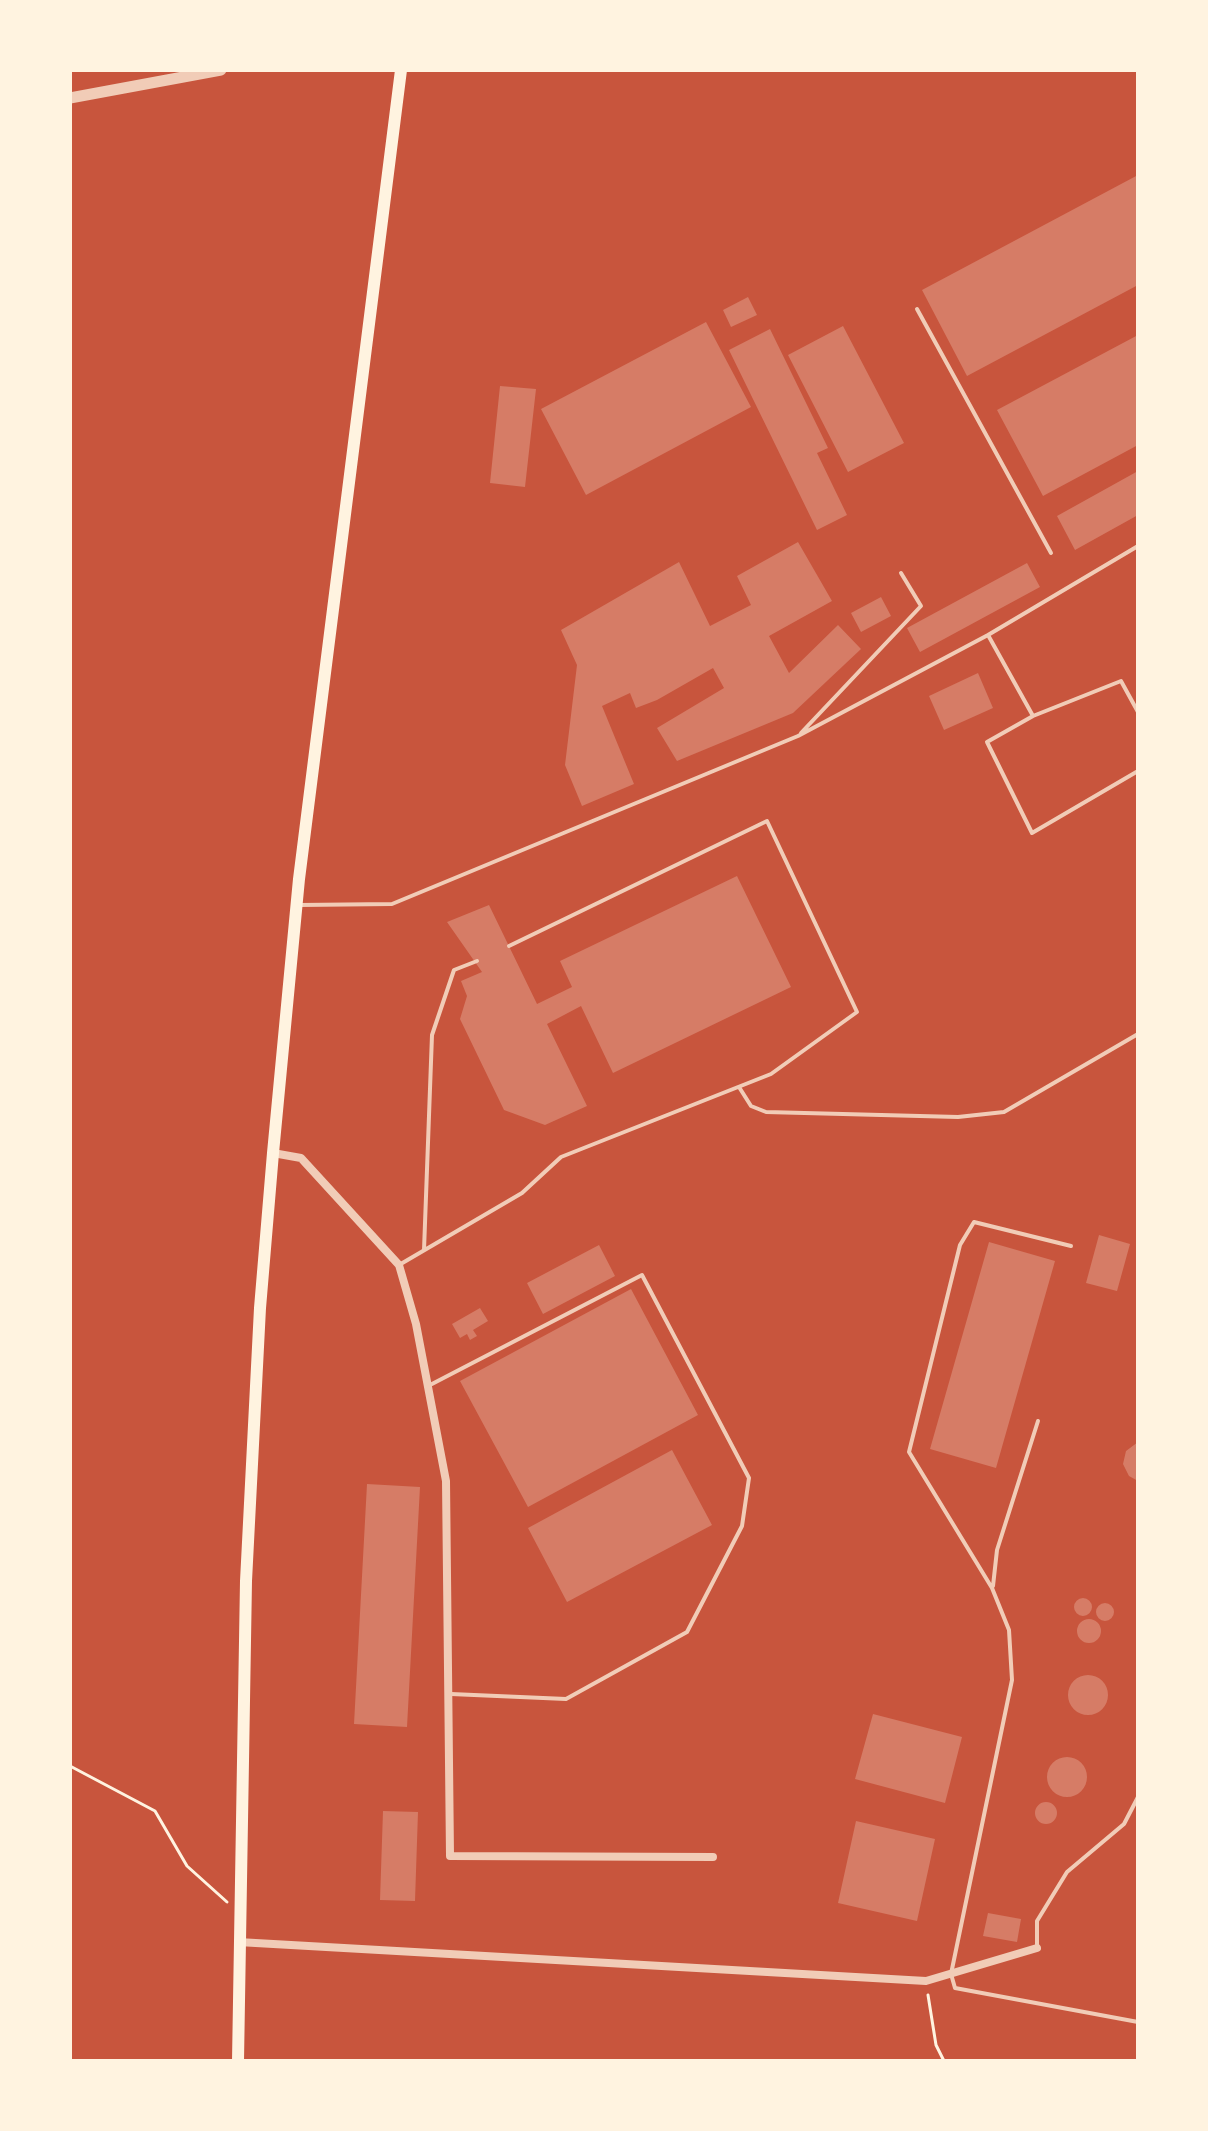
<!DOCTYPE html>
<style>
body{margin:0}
#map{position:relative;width:1208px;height:2131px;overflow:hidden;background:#c8553d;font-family:Mulish,sans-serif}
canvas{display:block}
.frame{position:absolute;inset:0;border:72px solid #fff3e0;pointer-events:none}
</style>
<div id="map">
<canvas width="1208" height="2131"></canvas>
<div class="frame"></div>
</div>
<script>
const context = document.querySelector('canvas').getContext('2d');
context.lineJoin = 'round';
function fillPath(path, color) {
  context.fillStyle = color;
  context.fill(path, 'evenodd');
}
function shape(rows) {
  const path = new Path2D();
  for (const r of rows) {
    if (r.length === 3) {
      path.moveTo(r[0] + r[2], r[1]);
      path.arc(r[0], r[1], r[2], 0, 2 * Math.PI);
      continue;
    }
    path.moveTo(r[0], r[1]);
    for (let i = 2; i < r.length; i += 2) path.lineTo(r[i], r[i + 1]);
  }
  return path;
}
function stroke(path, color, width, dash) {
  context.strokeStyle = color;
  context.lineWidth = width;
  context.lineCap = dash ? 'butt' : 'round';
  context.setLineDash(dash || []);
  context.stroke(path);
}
fillPath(shape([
 [1138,175,1138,285,967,376,922,290],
 [748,297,757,315,731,327,723,310],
 [706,322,751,407,586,495,541,409],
 [843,326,904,443,848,472,788,355],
 [770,329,828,448,817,453,847,515,817,530,729,350],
 [1138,335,1138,445,1043,496,997,410],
 [500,386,536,389,525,487,490,483],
 [1138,471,1138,515,1075,550,1057,516],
 [798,542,832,601,769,636,789,673,838,625,861,649,793,713,677,761,657,728,724,688,713,668,657,700,636,708,630,693,602,706,634,784,582,806,565,765,577,665,561,630,679,562,710,626,751,605,737,576],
 [1027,563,1040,587,920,652,907,628],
 [881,597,891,616,861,632,851,613],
 [978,673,993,708,944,730,929,696],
 [737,876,791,987,613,1073,581,1006,547,1024,587,1106,545,1125,504,1110,460,1019,467,996,461,981,482,972,447,922,489,905,537,1004,572,987,560,961],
 [1099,1235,1130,1244,1117,1291,1086,1283],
 [989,1242,1055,1261,996,1468,930,1449],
 [599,1245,615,1276,543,1314,527,1283],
 [631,1289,698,1415,528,1507,460,1381],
 [480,1308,488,1321,473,1330,477,1336,470,1340,467,1334,460,1338,452,1324],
 [1138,1442,1138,1481,1129,1476,1123,1464,1126,1451],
 [672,1450,712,1525,567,1602,528,1528],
 [367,1484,420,1487,407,1727,354,1724],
 [1083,1607,9],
 [1105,1612,9],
 [1089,1631,12],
 [1088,1695,20],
 [873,1714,962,1737,945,1803,855,1779],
 [1067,1777,20],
 [1046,1813,11],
 [383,1811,418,1812,415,1901,380,1900],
 [856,1821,935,1839,917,1921,838,1903],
 [988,1913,1021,1919,1017,1942,983,1936]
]), '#d67c66');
stroke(shape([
 [70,1766,155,1811,187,1866,227,1902],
 [928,1995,936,2045,944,2061]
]), '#fff3e0', 3);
stroke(shape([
 [917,309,1051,553],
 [988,635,1033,716],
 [1138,712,1121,681,1033,716,987,742,1032,833,1138,771],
 [801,733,921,606,901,573],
 [300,905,392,904,798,736,988,635,1138,546],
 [739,1087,751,1106,766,1112,958,1117,1004,1112,1138,1034],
 [1071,1246,974,1222,960,1245,909,1452,992,1588,1009,1630,1012,1680,951,1974,955,1988,1138,2022],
 [424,1250,432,1035,454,970,477,961],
 [399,1265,522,1193,561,1157,771,1074,857,1012,767,821,509,946],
 [430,1385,642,1275,749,1478,742,1526,687,1632,566,1699,451,1694],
 [993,1586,997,1550,1038,1421],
 [1037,1948,1037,1921,1067,1872,1124,1824,1138,1797]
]), '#f1ccb7', 4);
stroke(shape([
 [273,1153,301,1158,399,1265,416,1324,446,1481,450,1856,713,1857],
 [238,1942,926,1981,1037,1948]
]), '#f1ccb7', 8);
stroke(shape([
 [70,98,221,70]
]), '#f1ccb7', 11);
stroke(shape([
 [238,2061,246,1581,260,1308,273,1153,299,879,401,70]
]), '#fff3e0', 12);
</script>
